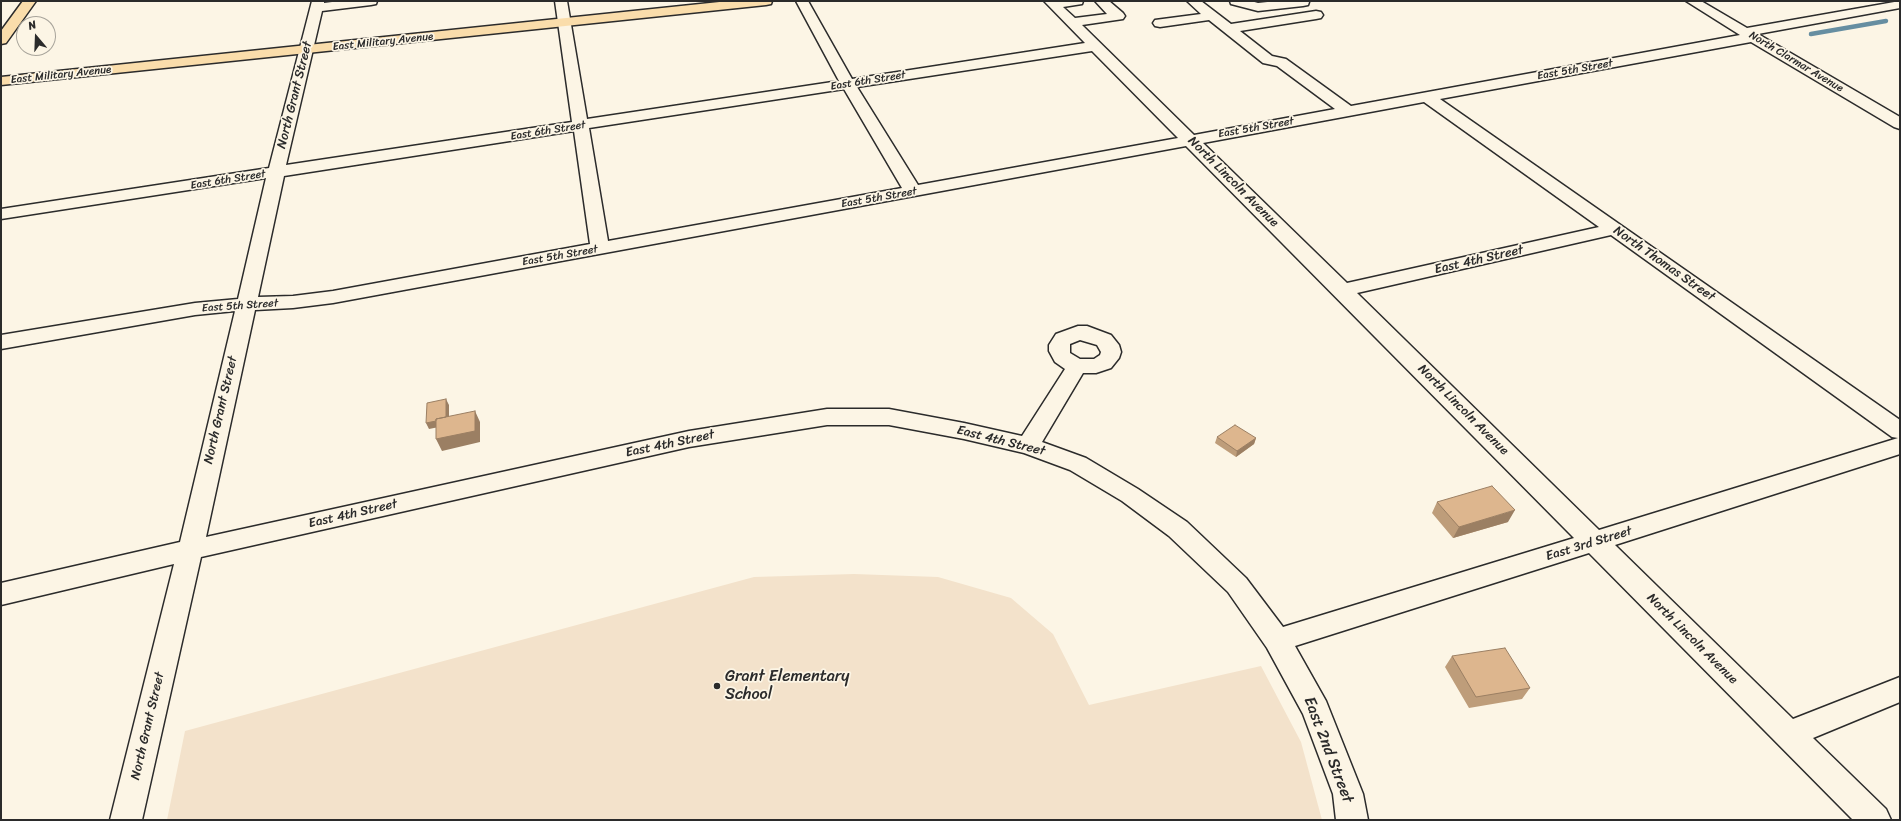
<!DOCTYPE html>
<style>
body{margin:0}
#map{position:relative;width:1901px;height:821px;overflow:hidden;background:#fcf5e5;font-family:Sriracha,sans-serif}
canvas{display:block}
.frame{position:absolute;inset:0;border:2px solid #2b2b2b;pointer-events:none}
.north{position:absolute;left:16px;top:16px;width:40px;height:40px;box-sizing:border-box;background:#fcf5e5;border:1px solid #a8a49b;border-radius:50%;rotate:341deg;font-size:11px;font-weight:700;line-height:16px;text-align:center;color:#2b2b2b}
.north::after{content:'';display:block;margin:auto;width:14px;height:18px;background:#2b2b2b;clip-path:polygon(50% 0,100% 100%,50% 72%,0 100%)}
</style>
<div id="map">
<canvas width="1901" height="821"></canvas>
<div class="frame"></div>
<div class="north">N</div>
</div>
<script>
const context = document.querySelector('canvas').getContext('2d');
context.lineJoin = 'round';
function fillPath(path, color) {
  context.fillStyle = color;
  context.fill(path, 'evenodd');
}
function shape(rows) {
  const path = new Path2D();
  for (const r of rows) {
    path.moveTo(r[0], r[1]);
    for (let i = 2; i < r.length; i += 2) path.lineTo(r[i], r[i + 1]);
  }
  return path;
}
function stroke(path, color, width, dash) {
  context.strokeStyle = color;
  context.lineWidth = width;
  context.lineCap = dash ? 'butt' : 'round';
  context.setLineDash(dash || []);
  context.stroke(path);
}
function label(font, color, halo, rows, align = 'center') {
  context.font = font + ' Sriracha,sans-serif';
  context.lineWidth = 3.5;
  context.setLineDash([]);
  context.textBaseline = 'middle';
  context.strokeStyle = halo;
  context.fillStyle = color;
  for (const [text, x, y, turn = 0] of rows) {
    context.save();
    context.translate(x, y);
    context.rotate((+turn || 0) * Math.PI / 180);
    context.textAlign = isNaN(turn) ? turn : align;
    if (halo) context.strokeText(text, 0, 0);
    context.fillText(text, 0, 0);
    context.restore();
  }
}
fillPath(shape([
 [854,574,938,577,1011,598,1053,634,1089,705,1261,666,1301,742,1322,820,167,820,185,731,754,577]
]), '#f3e2cb');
stroke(shape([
 [1811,34,1886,21]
]), '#668ea1', 4.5);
const minor = shape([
 [312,1,324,1,324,3,340,1,377,1,376,4,371,5,322,11,286,165,572,122,555,1,567,1,587,119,839,81,796,1,808,1,852,79,1085,43,1044,1,1083,1,1082,4,1063,7,1075,18,1107,14,1095,1,1109,1,1123,13,1125,16,1123,19,1082,25,1194,135,1335,109,1277,66,1263,63,1209,20,1160,27,1155,26,1153,23,1155,20,1201,14,1187,1,1201,1,1231,24,1316,11,1321,12,1323,15,1321,18,1316,19,1240,31,1272,56,1286,59,1351,106,1740,35,1686,1,1701,1,1747,28,1900,1,1900,8,1758,34,1900,117,1900,129,1894,127,1751,42,1440,99,1900,420,1900,454,1615,545,1793,719,1900,677,1900,702,1813,738,1886,809,1891,820,1853,820,1589,553,1295,646,1326,701,1363,794,1368,820,1336,820,1333,794,1303,714,1267,648,1228,592,1169,536,1122,501,1070,470,1024,453,964,439,889,425,827,425,689,447,201,557,142,820,110,820,174,564,1,605,1,583,180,542,235,311,195,315,1,349,1,335,195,303,238,299,266,178,1,219,1,209,269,168,312,1],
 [1092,51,1178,138,918,185,857,87,1092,51],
 [844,89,902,188,608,241,589,128,844,89],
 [1424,102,1599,227,1347,283,1203,143,1424,102],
 [574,131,590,244,333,291,293,296,258,297,284,176,574,131],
 [1186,146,1574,538,1283,627,1246,578,1187,522,1138,489,1086,458,1042,442,1083,373,1096,373,1111,368,1119,358,1121,352,1119,345,1111,335,1087,326,1078,326,1056,334,1049,345,1049,351,1055,362,1065,369,1022,436,964,423,889,409,827,409,689,431,206,537,255,310,293,308,333,303,1186,146],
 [1611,235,1892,437,1898,438,1599,530,1357,293,1611,235],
 [1080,340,1097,345,1101,352,1100,355,1094,359,1080,359,1070,353,1070,344,1080,340],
 [1230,1,1251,1,1258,3,1277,1,1309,2,1308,5,1303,6,1258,11,1231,4,1230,1]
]);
const major = shape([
 [23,1,36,1,6,43,1,44,1,31,23,1],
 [729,1,772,1,771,4,766,5,1,85,1,77,729,1]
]);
stroke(minor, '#2b2b2b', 3);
stroke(major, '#2b2b2b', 3);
fillPath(minor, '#fcf5e5');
fillPath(major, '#faddab');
fillPath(shape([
 [1217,437,1256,438,1254,444,1236,457,1215,443],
 [1437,502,1508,522,1453,538,1432,513],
 [1452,656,1530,688,1522,699,1469,708,1445,667]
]), '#be9d7a');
fillPath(shape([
 [446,399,449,405,449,425,429,429,426,423],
 [475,411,480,422,480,442,442,451,436,439],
 [1256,438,1254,444,1236,457,1237,451],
 [1515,510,1508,522,1453,538,1459,527]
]), '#9b7f63');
const building = shape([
 [446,399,446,417,436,419,436,421,426,423,427,403,446,399],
 [475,411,475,431,436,439,436,419,475,411],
 [1235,425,1256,438,1237,451,1217,437,1235,425],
 [1492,486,1515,510,1459,527,1437,502,1492,486],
 [1505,648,1530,688,1476,697,1452,656,1505,648]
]);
fillPath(building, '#ddb68e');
stroke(building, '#9b7f63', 1);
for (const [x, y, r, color] of [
 [717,686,4,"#2b2b2b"]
]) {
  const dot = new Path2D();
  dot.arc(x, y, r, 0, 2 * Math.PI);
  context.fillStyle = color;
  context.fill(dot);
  stroke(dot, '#fcf5e5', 1.5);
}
label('11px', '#2b2b2b', '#fcf5e5', [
 ["East Military Avenue",383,42,-6],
 ["North Clarmar Avenue",1796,62,31],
 ["East 5th Street",1575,70,-10],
 ["East Military Avenue",61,75,-6],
 ["East 6th Street",868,81,-9],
 ["East 5th Street",1256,128,-10],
 ["East 6th Street",548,131,-9],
 ["East 6th Street",228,180,-9],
 ["East 5th Street",879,198,-10],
 ["East 5th Street",560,256,-10],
 ["East 5th Street",240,306,-4]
]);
label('13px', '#2b2b2b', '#fcf5e5', [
 ["North Grant Street",295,95,-76],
 ["North Lincoln Avenue",1233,182,45],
 ["East 4th Street",1479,260,-13],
 ["North Thomas Street",1664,264,35],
 ["North Grant Street",221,410,-77],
 ["North Lincoln Avenue",1463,410,45],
 ["East 4th Street",1001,441,14],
 ["East 4th Street",670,444,-12],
 ["East 4th Street",353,514,-13],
 ["East 3rd Street",1589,544,-17],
 ["North Lincoln Avenue",1692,639,45],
 ["North Grant Street",148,726,-77]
]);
label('16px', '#2b2b2b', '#fcf5e5', [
 ["Grant Elementary",725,677],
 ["School",725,695]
], 'left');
label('16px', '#2b2b2b', '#fcf5e5', [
 ["East 2nd Street",1328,750,69]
]);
</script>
